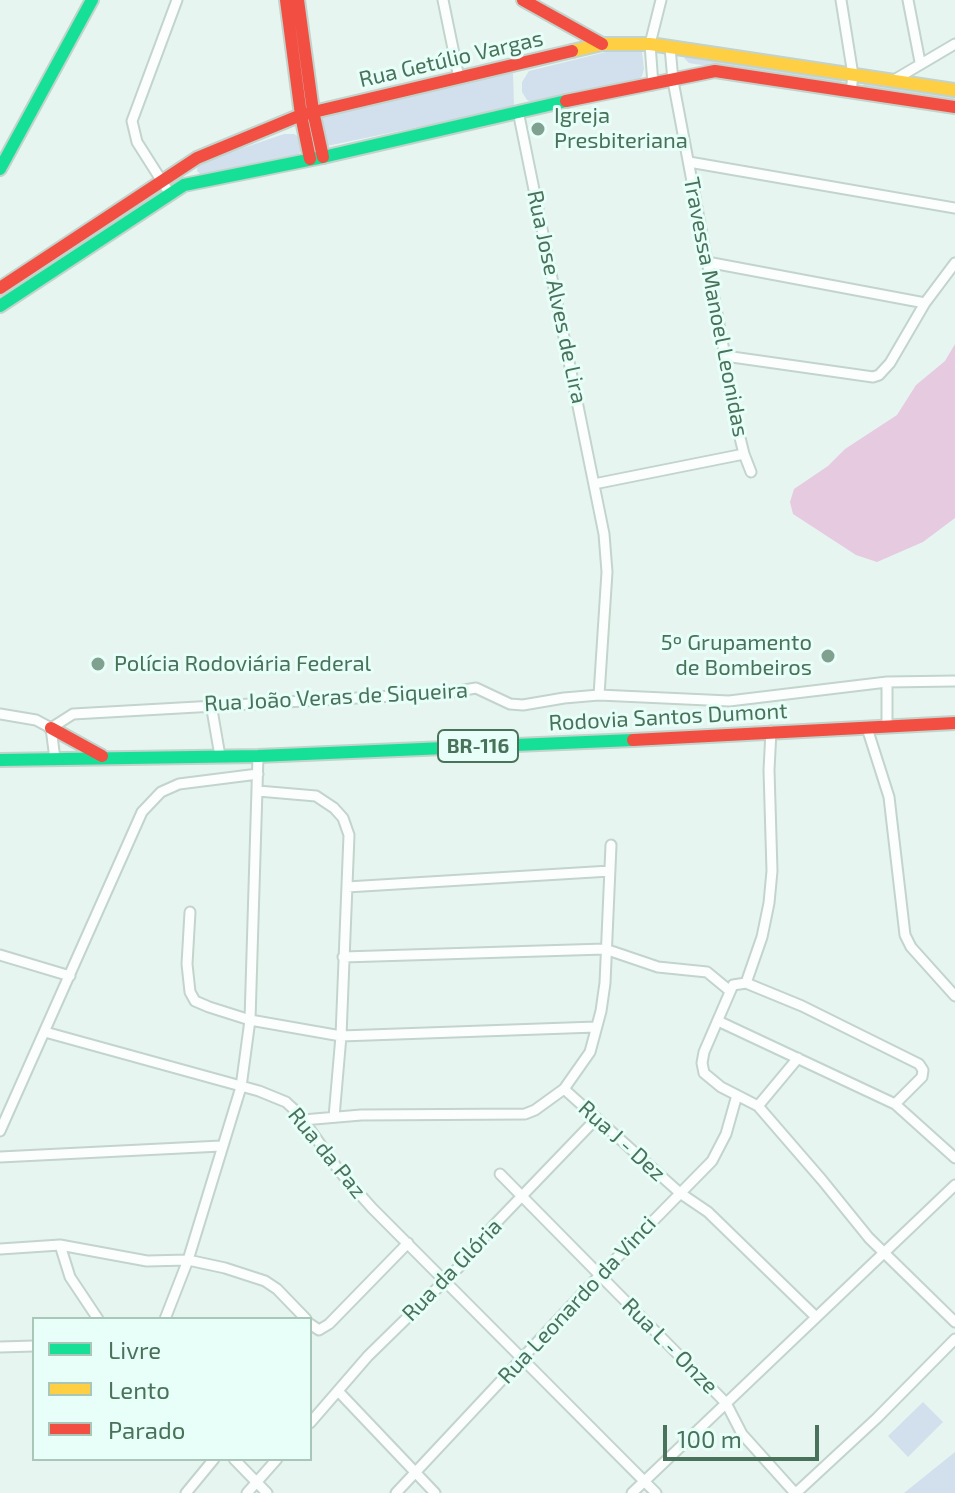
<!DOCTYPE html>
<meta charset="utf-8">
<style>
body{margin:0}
#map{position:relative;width:955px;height:1493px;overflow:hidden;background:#e7f5f1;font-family:"Exo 2",sans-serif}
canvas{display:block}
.legend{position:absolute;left:32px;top:1317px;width:280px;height:144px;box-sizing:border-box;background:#e7fff8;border:2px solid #a8c7b9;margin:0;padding:10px 14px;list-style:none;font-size:24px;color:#49725b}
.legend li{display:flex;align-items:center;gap:16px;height:40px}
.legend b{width:40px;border:2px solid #a8c7b9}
.scale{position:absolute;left:663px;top:1425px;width:156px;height:36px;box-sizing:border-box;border:4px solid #49725b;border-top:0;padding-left:10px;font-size:24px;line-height:28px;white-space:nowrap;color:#49725b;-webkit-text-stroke:6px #e7fff8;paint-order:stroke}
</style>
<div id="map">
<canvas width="955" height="1493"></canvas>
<ul class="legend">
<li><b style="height:10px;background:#16e098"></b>Livre</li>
<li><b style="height:10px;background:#ffcf43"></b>Lento</li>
<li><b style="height:10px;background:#f24e42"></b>Parado</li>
</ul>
<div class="scale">100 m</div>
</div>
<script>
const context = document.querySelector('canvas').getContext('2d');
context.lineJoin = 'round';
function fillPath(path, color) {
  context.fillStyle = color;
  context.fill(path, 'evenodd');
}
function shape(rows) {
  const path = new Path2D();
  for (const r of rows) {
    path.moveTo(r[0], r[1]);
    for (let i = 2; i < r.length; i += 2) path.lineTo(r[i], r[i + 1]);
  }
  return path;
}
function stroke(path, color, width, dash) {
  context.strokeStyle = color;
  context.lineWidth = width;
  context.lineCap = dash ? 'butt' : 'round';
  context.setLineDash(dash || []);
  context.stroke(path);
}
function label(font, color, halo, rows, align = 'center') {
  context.font = font + ' "Exo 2",sans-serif';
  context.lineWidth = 6;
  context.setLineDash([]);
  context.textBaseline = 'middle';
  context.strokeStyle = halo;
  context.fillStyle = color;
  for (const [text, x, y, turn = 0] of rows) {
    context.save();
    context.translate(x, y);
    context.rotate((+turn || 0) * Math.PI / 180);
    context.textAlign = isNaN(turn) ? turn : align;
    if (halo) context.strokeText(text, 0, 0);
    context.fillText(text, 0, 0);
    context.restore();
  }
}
fillPath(shape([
 [618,49,634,49,642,52,644,69,642,76,635,85,534,103,527,100,522,92,522,82,529,71],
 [687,55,840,77,842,82,840,86,834,86,689,63,684,58],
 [513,73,514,107,327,146,321,113],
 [864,81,955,93,955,103,863,88],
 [284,134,294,134,302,139,303,148,298,155,202,176,197,171,198,164,205,161],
 [923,1402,943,1422,908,1457,888,1436],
 [955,1452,955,1493,904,1493]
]), '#d2dfec');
fillPath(shape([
 [955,344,955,518,923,542,877,562,856,555,793,514,790,502,794,489,828,466,845,449,897,415,916,385,945,361]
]), '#e5cae0');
const street = shape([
 [443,0,459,78],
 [841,0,853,75,851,92],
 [908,0,920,62],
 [670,47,673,81,725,356,731,401,744,454,751,472],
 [894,80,955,44],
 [653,85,650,44,661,0],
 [518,111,604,534,607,572,599,695],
 [689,162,955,208],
 [170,194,137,142,132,121,177,0],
 [707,262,925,303],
 [725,356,873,377,879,375,890,363,925,303,955,263],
 [594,484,744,454],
 [211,704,220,756],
 [0,714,36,720,51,728,55,759],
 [887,727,887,682],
 [51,728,73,714,446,693,476,688,510,704,523,705,564,698,599,695,729,701,887,682,955,681],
 [867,728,889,797,905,935,911,947,955,996],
 [258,791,316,796,334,808,343,818,349,835,341,1036,334,1117],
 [347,887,610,871],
 [190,912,187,964,190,992,195,1001,209,1007,250,1020,341,1036,596,1027],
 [0,955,70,976],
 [343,957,605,949,658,967,707,972,730,991],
 [746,983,762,937,769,903,772,871,769,770,771,731],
 [718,1021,895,1104,955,1158],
 [45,1032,259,1091,286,1102,299,1114,340,1172,372,1208,656,1493],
 [564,1089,680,1193,708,1212,816,1317],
 [895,1104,922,1077,923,1070,919,1064,802,1006,746,983,733,985,704,1052,702,1063,704,1073,721,1087,758,1106,822,1180,869,1238,955,1322],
 [758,1106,798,1058],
 [303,1120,361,1115,525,1114,535,1110,564,1089,590,1052,601,1011,605,983,611,845],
 [0,1131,142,812,161,792,179,784,258,774],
 [0,1157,221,1146],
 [500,1174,726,1403,742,1434,795,1493],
 [60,1245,70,1277,98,1319],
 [0,1249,60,1245,147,1261,188,1260,225,1268,265,1281,277,1289,306,1319],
 [165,1319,188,1260,241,1087,250,1020,258,756],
 [310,1324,319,1330,329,1324,408,1243],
 [0,1347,34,1346],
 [338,1391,435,1493],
 [310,1423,368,1356,460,1266,495,1224,596,1119],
 [234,1459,267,1493],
 [186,1493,214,1459],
 [247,1493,277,1459],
 [396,1493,600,1275,712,1161,726,1134,737,1095],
 [632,1493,955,1185],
 [796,1493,877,1418,955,1339]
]);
const fast = shape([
 [0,169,92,0],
 [0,306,184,185,323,157,566,101],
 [0,760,258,756,633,740]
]);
const slow = shape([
 [572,51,602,44,650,44,955,90]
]);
const jam = shape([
 [286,0,301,115,310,159],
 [298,0,313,111,323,157],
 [523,0,602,44],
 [566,101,715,71,955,107],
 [0,288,197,158,301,115,572,51],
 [51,728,102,756],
 [633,740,955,723]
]);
stroke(street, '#c2d4cc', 13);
stroke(fast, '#c1d3cb', 16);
stroke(slow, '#c1d3cb', 16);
stroke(jam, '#c1d3cb', 16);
stroke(street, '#fbfefd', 9);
stroke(fast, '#16e098', 12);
stroke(slow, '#ffcf43', 12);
stroke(jam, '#f24e42', 12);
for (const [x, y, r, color] of [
 [538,129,8,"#80a090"],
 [828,656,8,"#80a090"],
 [98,664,8,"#80a090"]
]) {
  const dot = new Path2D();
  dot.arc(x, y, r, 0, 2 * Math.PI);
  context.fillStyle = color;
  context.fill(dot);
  stroke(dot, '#e7fff8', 3);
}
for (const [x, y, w] of [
 [478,746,80]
]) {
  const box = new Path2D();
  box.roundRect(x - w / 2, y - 16, w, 32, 6);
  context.fillStyle = '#e7fff8';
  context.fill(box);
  stroke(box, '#49725b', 2);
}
label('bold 20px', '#49725b', null, [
 ["BR-116",478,746]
]);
label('22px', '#49725b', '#e7fff8', [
 ["Rua Getúlio Vargas",451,59,-13],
 ["Rua Jose Alves de Lira",557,297,78],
 ["Travessa Manoel Leonidas",716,307,79],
 ["Rua João Veras de Siqueira",336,697,-3],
 ["Rodovia Santos Dumont",668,717,-3],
 ["Rua J - Dez",622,1141,42],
 ["Rua da Paz",327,1153,51],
 ["Rua da Glória",452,1270,-46],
 ["Rua Leonardo da Vinci",577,1300,-47],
 ["Rua L - Onze",670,1346,45]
]);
label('22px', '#49725b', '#e7fff8', [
 ["Igreja",554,116],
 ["Presbiteriana",554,141],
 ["5º Grupamento",812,643,"right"],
 ["de Bombeiros",812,668,"right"],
 ["Polícia Rodoviária Federal",114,664]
], 'left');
</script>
